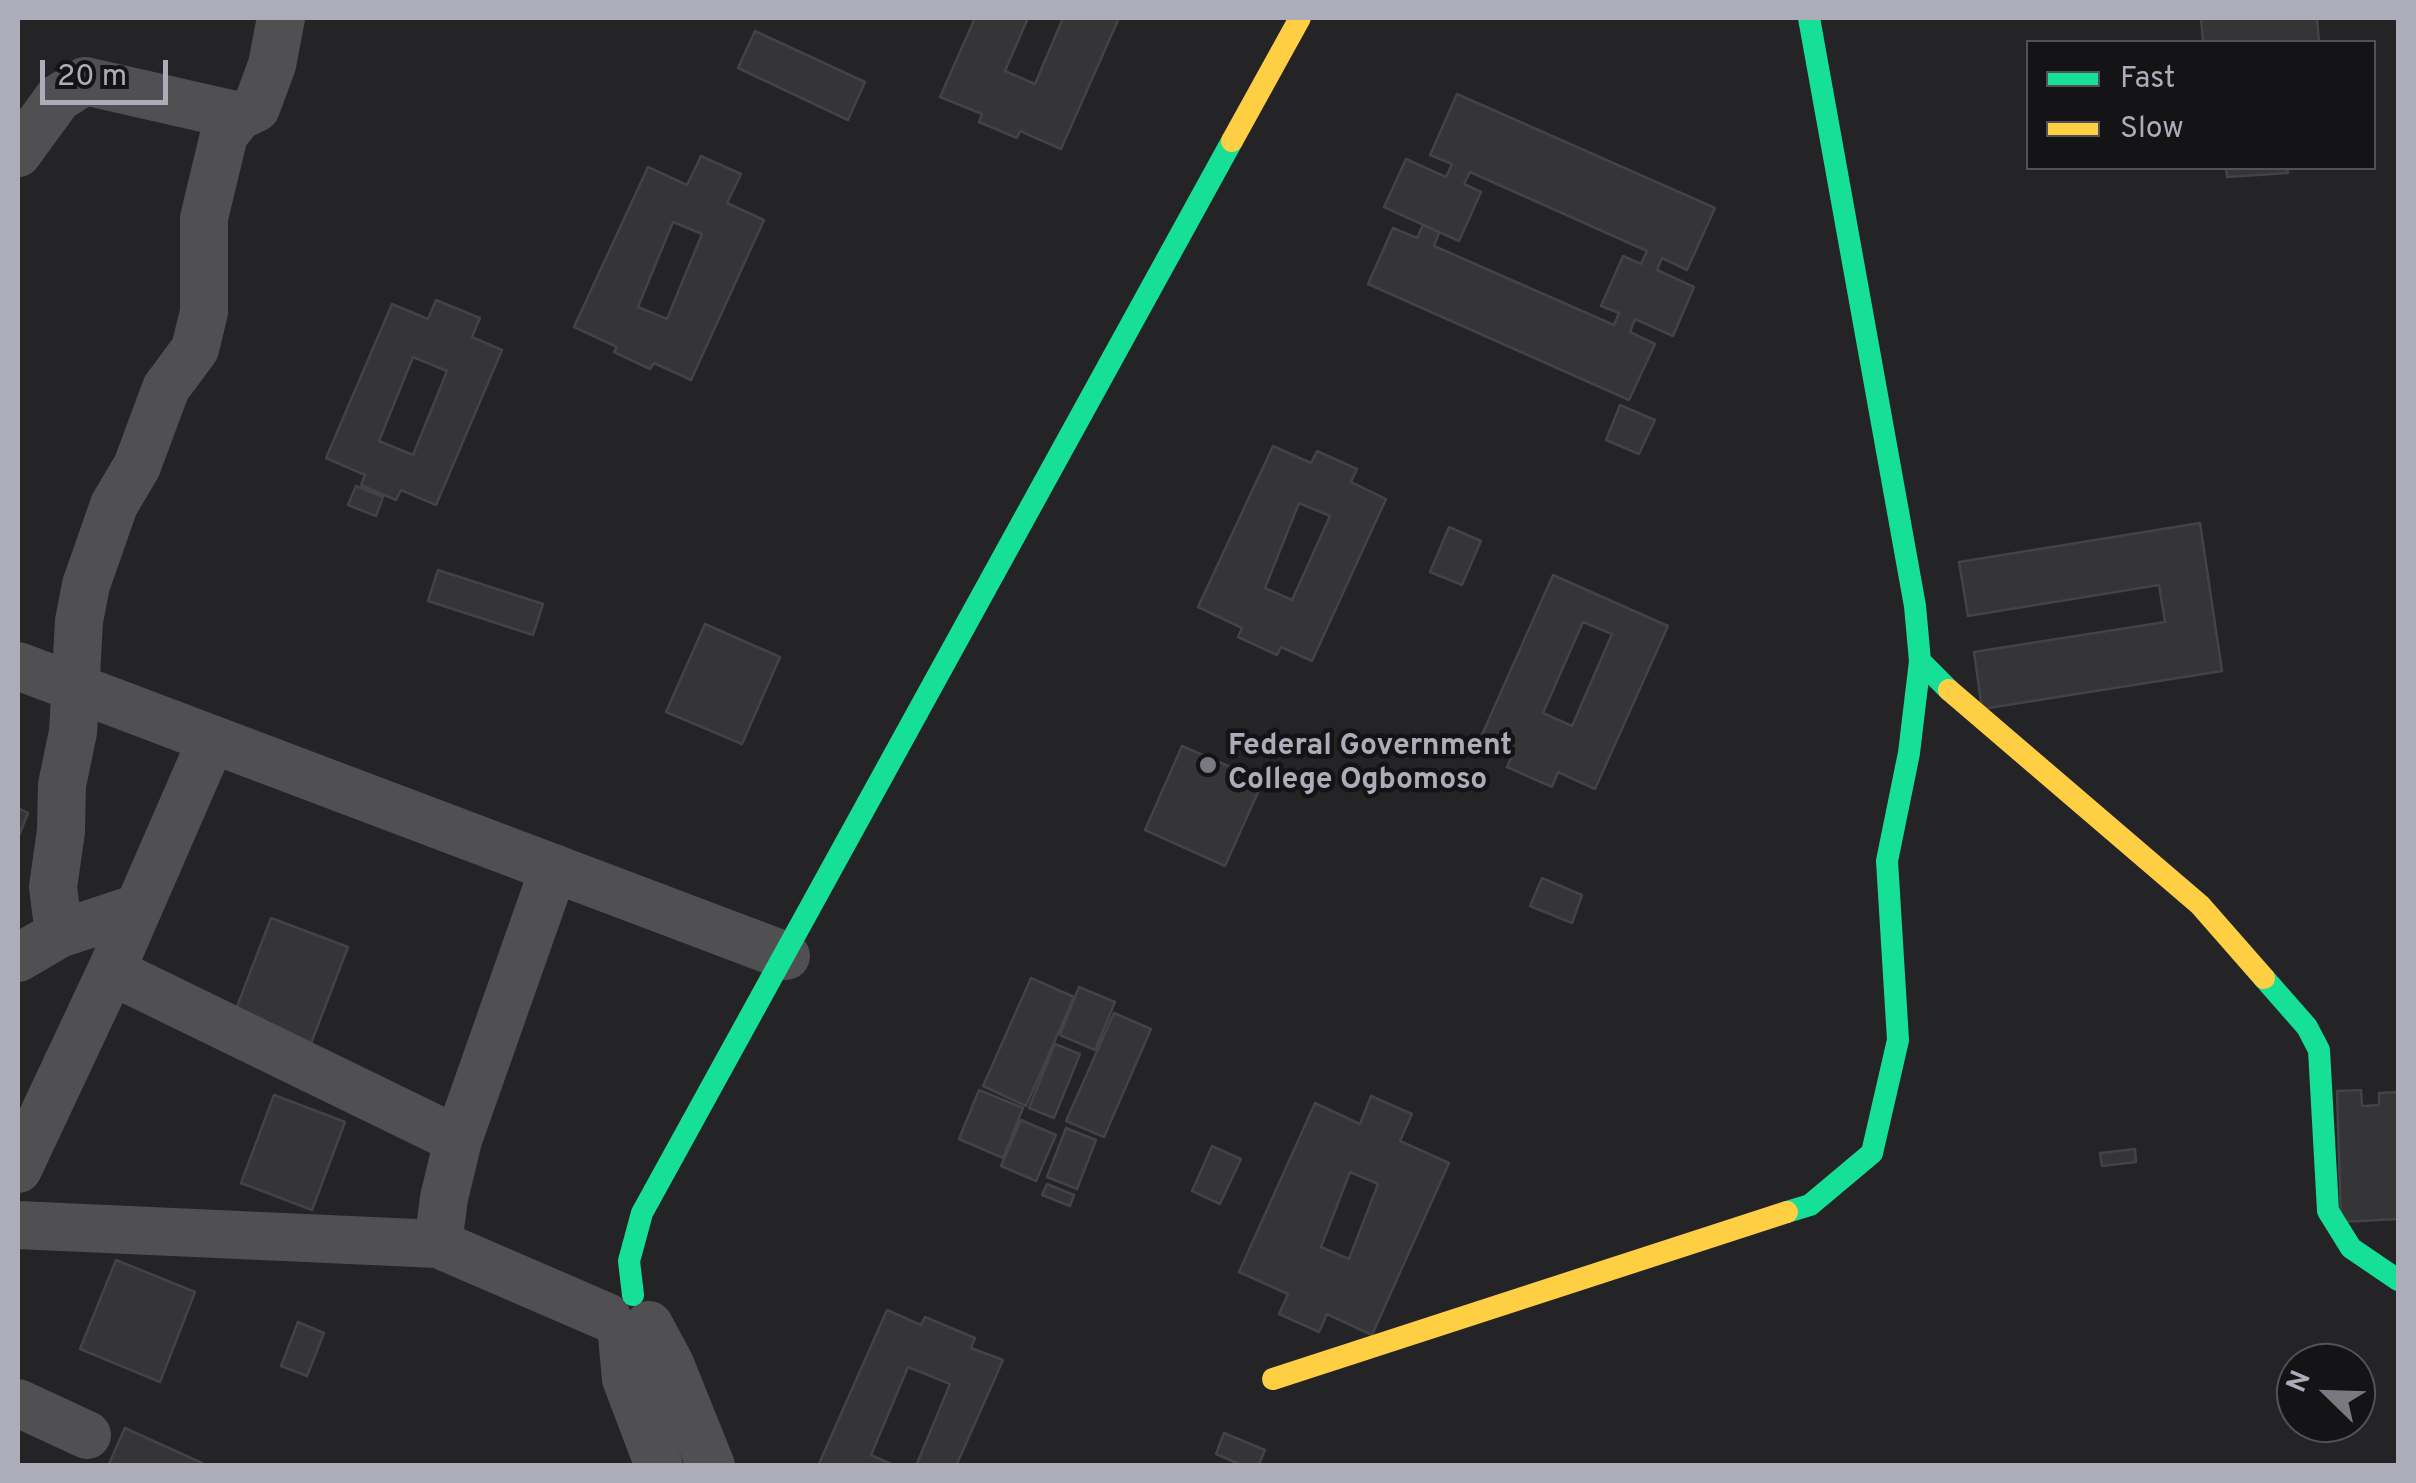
<!DOCTYPE html>
<style>
body{margin:0}
#map{position:relative;width:2416px;height:1483px;overflow:hidden;background:#1a1a1a;font-family:Overpass,sans-serif}
canvas{display:block}
.frame{position:absolute;inset:0;border:20px solid #adacb9;pointer-events:none}
.legend{position:absolute;left:2026px;top:40px;width:350px;height:130px;box-sizing:border-box;background:#141416;border:2px solid #515157;margin:0;padding:12px 18px;list-style:none;font-size:30px;color:#adacb9}
.legend li{display:flex;align-items:center;gap:20px;height:50px}
.legend b{width:50px;border:2px solid #515157}
.north{position:absolute;left:2276px;top:1343px;width:100px;height:100px;box-sizing:border-box;background:#141416;border:2px solid #515157;border-radius:50%;rotate:293deg;font-size:28px;font-weight:700;line-height:40px;text-align:center;color:#adacb9}
.north::after{content:'';display:block;margin:auto;width:35px;height:45px;background:#7a7981;clip-path:polygon(50% 0,100% 100%,50% 72%,0 100%)}
.scale{position:absolute;left:40px;top:60px;width:128px;height:45px;box-sizing:border-box;border:5px solid #adacb9;border-top:0;padding-left:12px;font-size:30px;line-height:35px;white-space:nowrap;color:#adacb9;-webkit-text-stroke:8px #141416;paint-order:stroke}
</style>
<div id="map">
<canvas width="2416" height="1483"></canvas>
<div class="frame"></div>
<ul class="legend">
<li><b style="height:12px;background:#16e098"></b>Fast</li>
<li><b style="height:12px;background:#ffcf43"></b>Slow</li>
</ul>
<div class="north">N</div>
<div class="scale">20 m</div>
</div>
<script>
const context = document.querySelector('canvas').getContext('2d');
context.lineJoin = 'round';
function fillPath(path, color) {
  context.fillStyle = color;
  context.fill(path, 'evenodd');
}
function shape(rows) {
  const path = new Path2D();
  for (const r of rows) {
    path.moveTo(r[0], r[1]);
    for (let i = 2; i < r.length; i += 2) path.lineTo(r[i], r[i + 1]);
  }
  return path;
}
function stroke(path, color, width, dash) {
  context.strokeStyle = color;
  context.lineWidth = width;
  context.lineCap = dash ? 'butt' : 'round';
  context.setLineDash(dash || []);
  context.stroke(path);
}
function label(font, color, halo, rows, align = 'center') {
  context.font = font + ' Overpass,sans-serif';
  context.lineWidth = 9;
  context.setLineDash([]);
  context.textBaseline = 'middle';
  context.strokeStyle = halo;
  context.fillStyle = color;
  for (const [text, x, y, turn = 0] of rows) {
    context.save();
    context.translate(x, y);
    context.rotate((+turn || 0) * Math.PI / 180);
    context.textAlign = isNaN(turn) ? turn : align;
    if (halo) context.strokeText(text, 0, 0);
    context.fillText(text, 0, 0);
    context.restore();
  }
}
fillPath(shape([
 [18,18,2398,18,2398,1465,18,1465],
 [2028,42,2374,42,2374,168,2028,168],
 [2296,1363,2356,1363,2356,1423,2296,1423]
]), '#242426');
const building = shape([
 [975,18,1028,18,1005,71,1035,84,1063,18,1119,18,1061,149,1020,131,1017,138,979,122,982,114,940,97,975,18],
 [2201,18,2317,18,2319,42,2203,42,2201,18],
 [755,31,865,82,848,120,738,68,755,31],
 [1457,94,1715,208,1687,270,1662,258,1657,270,1694,287,1673,336,1635,319,1630,332,1655,344,1629,400,1368,284,1393,228,1417,238,1423,225,1439,233,1434,246,1614,325,1619,313,1601,306,1623,256,1641,264,1647,251,1470,172,1464,184,1481,192,1459,241,1384,207,1406,159,1446,177,1452,164,1430,155,1457,94],
 [701,156,741,174,727,203,764,220,691,380,654,363,650,369,614,352,617,347,574,327,648,167,687,185,701,156],
 [673,222,702,234,667,319,638,307,673,222],
 [2226,168,2287,168,2288,173,2227,177,2226,168],
 [436,300,480,318,472,337,502,350,436,505,401,490,396,500,361,485,365,475,326,458,392,304,428,319,436,300],
 [413,357,447,371,413,455,379,441,413,357],
 [1620,405,1655,420,1639,454,1606,440,1620,405],
 [1273,446,1311,463,1317,451,1357,469,1351,482,1386,499,1312,661,1281,647,1277,655,1238,637,1242,628,1198,607,1273,446],
 [1299,503,1330,516,1292,600,1265,588,1299,503],
 [356,486,383,497,376,516,348,505,356,486],
 [2200,523,2222,671,1982,709,1974,652,2165,622,2159,585,1968,616,1959,562,2200,523],
 [1449,527,1481,541,1462,585,1430,572,1449,527],
 [438,570,543,604,533,635,428,601,438,570],
 [1553,575,1668,626,1595,789,1558,772,1552,787,1507,767,1514,752,1481,737,1553,575],
 [1583,622,1612,634,1572,726,1543,713,1583,622],
 [705,624,780,657,742,744,666,712,705,624],
 [1182,746,1263,781,1225,866,1145,830,1182,746],
 [18,808,28,813,18,838,18,808],
 [1542,878,1582,895,1572,923,1530,906,1542,878],
 [271,918,348,947,310,1046,233,1017,271,918],
 [1031,978,1074,997,1026,1106,983,1086,1031,978],
 [1079,987,1115,1002,1095,1050,1060,1035,1079,987],
 [1114,1013,1151,1029,1104,1137,1066,1121,1114,1013],
 [1055,1044,1080,1054,1054,1118,1029,1108,1055,1044],
 [979,1090,1023,1108,1003,1158,959,1139,979,1090],
 [2361,1090,2362,1106,2379,1105,2379,1093,2398,1092,2398,1219,2341,1222,2337,1091,2361,1090],
 [274,1095,345,1122,312,1210,241,1183,274,1095],
 [1371,1096,1412,1114,1400,1141,1449,1163,1372,1335,1327,1314,1319,1332,1279,1314,1288,1294,1239,1272,1315,1103,1360,1124,1371,1096],
 [1350,1172,1378,1184,1349,1259,1321,1247,1350,1172],
 [1021,1120,1056,1135,1036,1181,1001,1166,1021,1120],
 [1066,1128,1096,1140,1077,1189,1047,1177,1066,1128],
 [1212,1146,1241,1159,1220,1204,1192,1191,1212,1146],
 [2135,1149,2136,1162,2102,1166,2100,1153,2135,1149],
 [1047,1184,1074,1195,1070,1206,1042,1195,1047,1184],
 [116,1260,195,1292,160,1382,80,1349,116,1260],
 [887,1310,921,1325,925,1317,975,1338,971,1348,1003,1360,956,1466,916,1466,950,1384,908,1367,871,1455,895,1466,818,1466,887,1310],
 [298,1322,324,1333,307,1376,281,1366,298,1322],
 [125,1428,202,1463,200,1466,108,1466,125,1428],
 [1224,1433,1265,1450,1258,1466,1244,1466,1216,1454,1224,1433]
]);
fillPath(building, '#353436');
stroke(building, '#434246', 2.5);
stroke(shape([
 [18,153,58,98,85,81,239,116,256,108,272,65,281,18],
 [18,666,786,956],
 [554,868,458,1140,444,1198,438,1244,607,1317],
 [59,934,53,887,61,831,62,785,73,732,79,621,86,585,114,505,137,466,166,388,195,349,204,312,204,218,224,135,239,116],
 [18,958,59,934,138,908],
 [111,971,458,1140],
 [18,1169,111,971,212,739],
 [18,1225,438,1244],
 [649,1325,670,1364,711,1466],
 [622,1336,626,1379,659,1466],
 [18,1403,87,1435]
]), '#505053', 48);
stroke(shape([
 [1809,18,1915,606,1920,661,1949,690],
 [2264,978,2307,1027,2319,1050,2328,1211,2351,1248,2398,1280],
 [1787,1212,1810,1205,1872,1153,1898,1040,1887,861,1909,753,1920,661],
 [633,1295,629,1261,642,1213,1232,141]
]), '#16e098', 22);
stroke(shape([
 [1232,141,1300,18],
 [1949,690,2200,905,2264,978],
 [1273,1379,1787,1212]
]), '#ffcf43', 22);
for (const [x, y, r, color] of [
 [1208,765,10,"#7a7981"]
]) {
  const dot = new Path2D();
  dot.arc(x, y, r, 0, 2 * Math.PI);
  context.fillStyle = color;
  context.fill(dot);
  stroke(dot, '#141416', 4);
}
label('bold 30px', '#adacb9', '#141416', [
 ["Federal Government",1228,748],
 ["College Ogbomoso",1228,782]
], 'left');
</script>
